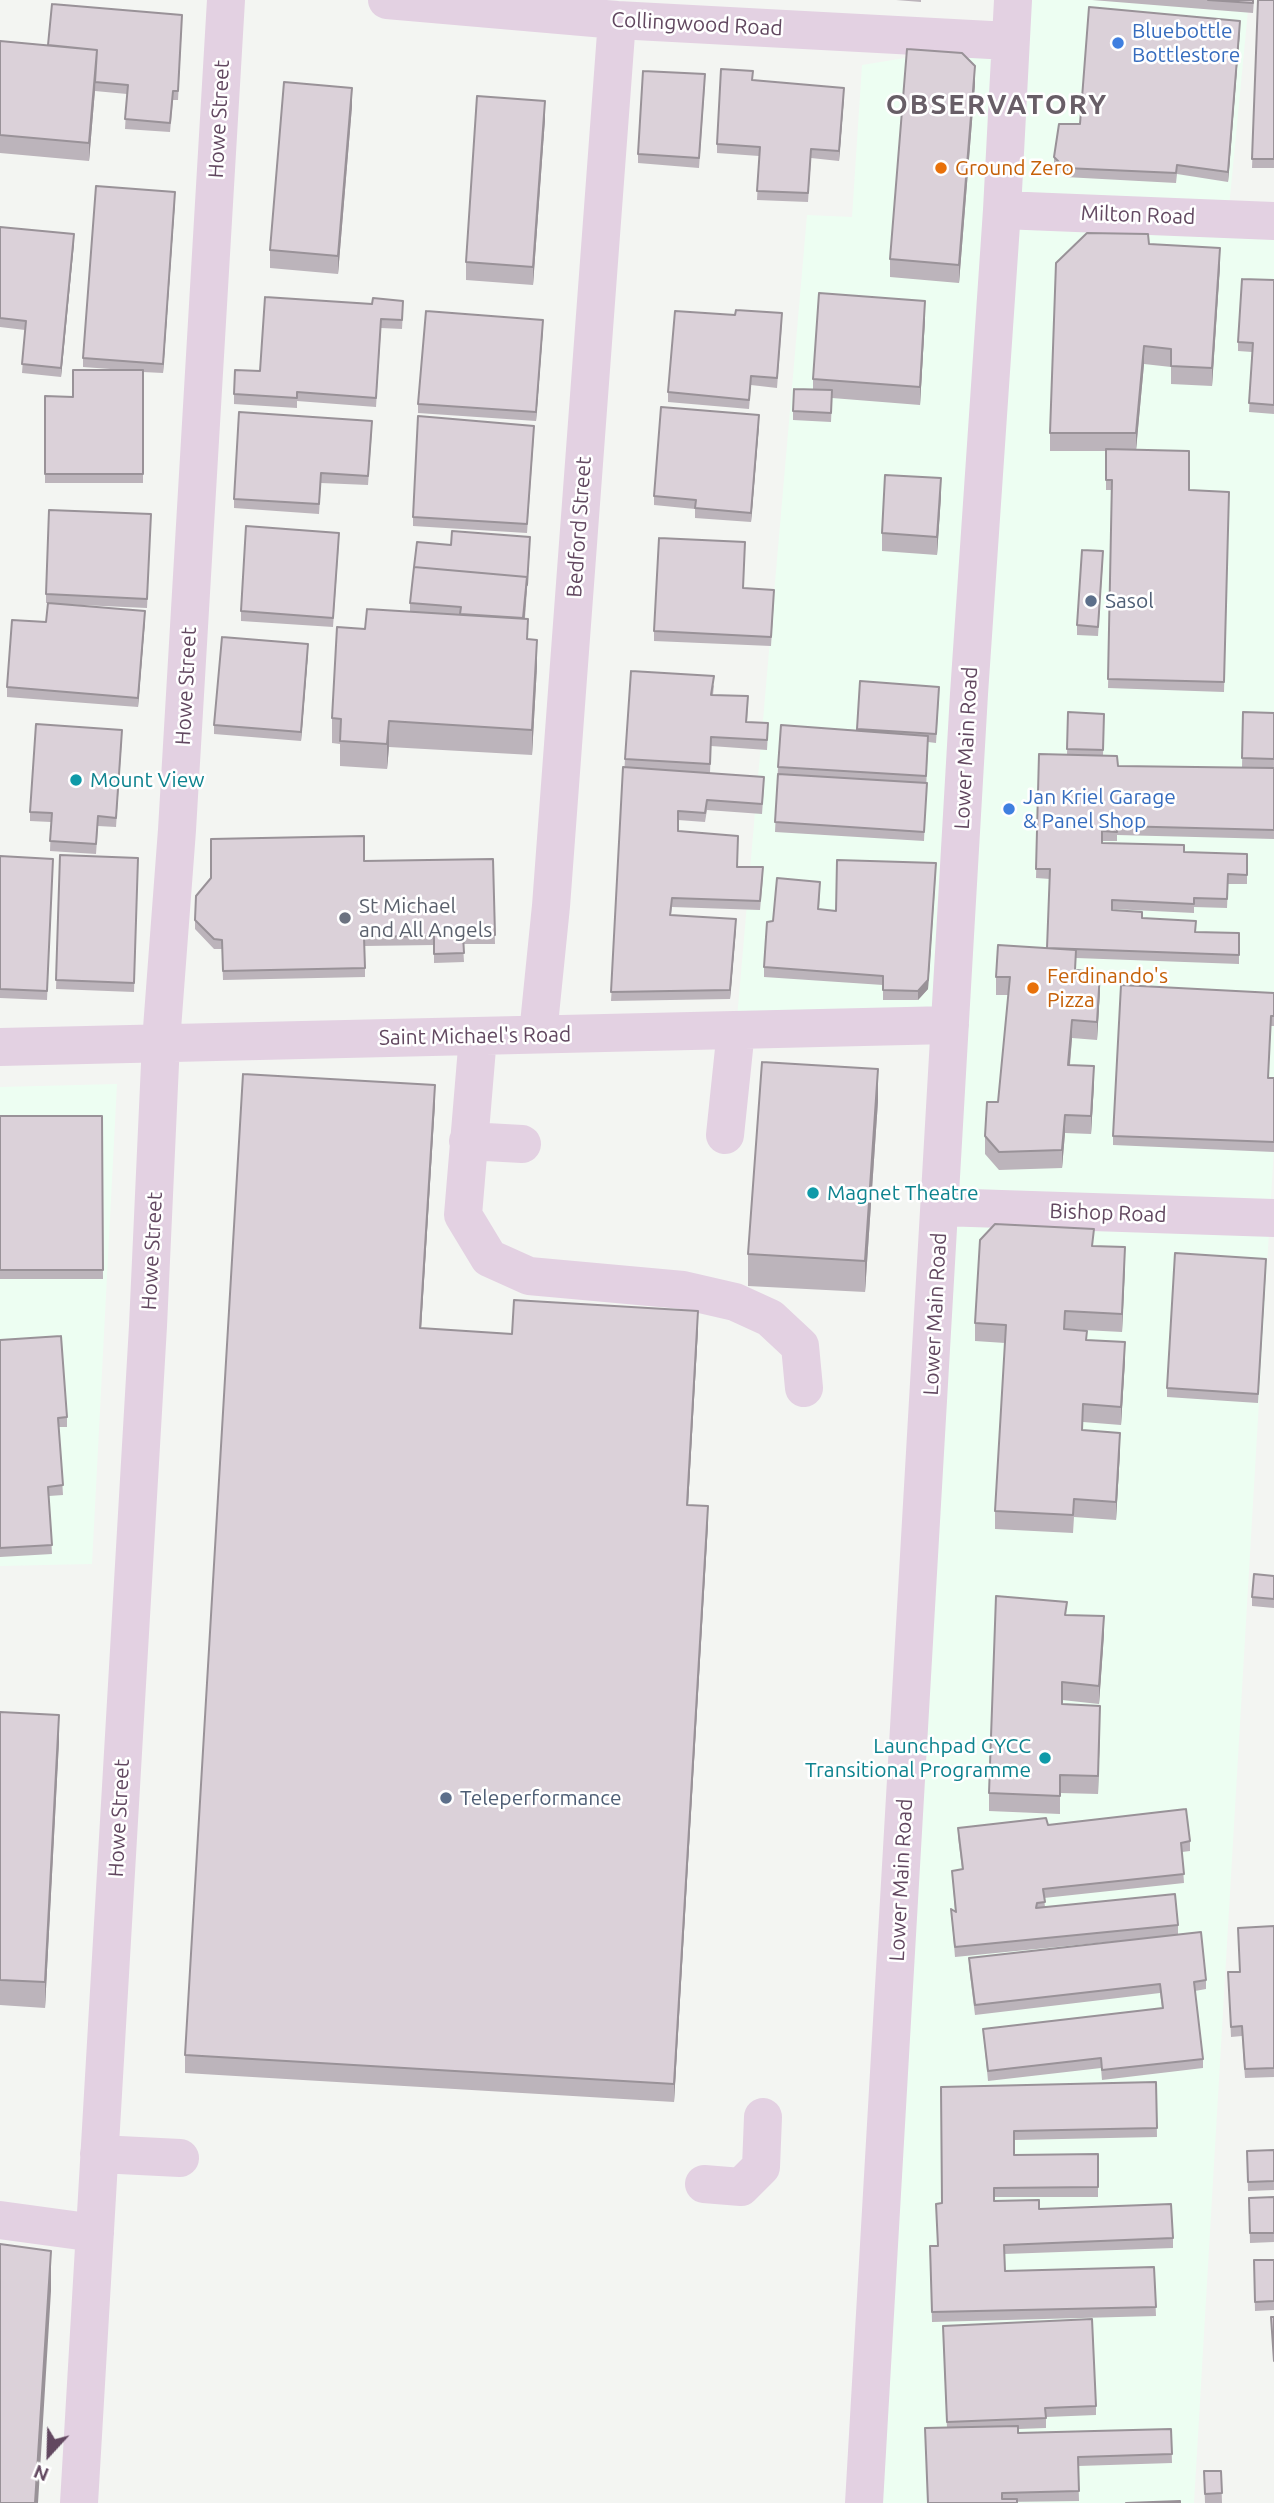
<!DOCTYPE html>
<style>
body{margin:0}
#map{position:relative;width:1274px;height:2503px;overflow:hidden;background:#f3f5f2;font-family:Ubuntu,sans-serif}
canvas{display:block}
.north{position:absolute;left:14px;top:2419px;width:70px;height:70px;-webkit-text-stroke:5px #fff;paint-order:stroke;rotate:202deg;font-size:19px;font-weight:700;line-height:28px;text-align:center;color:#624860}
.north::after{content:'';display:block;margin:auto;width:24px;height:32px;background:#624860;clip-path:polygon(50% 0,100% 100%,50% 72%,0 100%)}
</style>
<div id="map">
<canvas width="1274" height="2503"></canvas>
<div class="north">N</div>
</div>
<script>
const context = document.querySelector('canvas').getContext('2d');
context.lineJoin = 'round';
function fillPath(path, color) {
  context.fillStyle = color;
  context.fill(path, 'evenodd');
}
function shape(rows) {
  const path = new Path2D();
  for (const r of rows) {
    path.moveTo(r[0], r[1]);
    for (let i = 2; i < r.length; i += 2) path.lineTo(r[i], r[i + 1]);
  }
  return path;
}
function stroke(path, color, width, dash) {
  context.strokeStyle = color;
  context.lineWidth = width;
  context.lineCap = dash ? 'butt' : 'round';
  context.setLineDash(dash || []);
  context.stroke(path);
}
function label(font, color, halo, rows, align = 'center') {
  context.font = font + ' Ubuntu,sans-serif';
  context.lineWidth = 5;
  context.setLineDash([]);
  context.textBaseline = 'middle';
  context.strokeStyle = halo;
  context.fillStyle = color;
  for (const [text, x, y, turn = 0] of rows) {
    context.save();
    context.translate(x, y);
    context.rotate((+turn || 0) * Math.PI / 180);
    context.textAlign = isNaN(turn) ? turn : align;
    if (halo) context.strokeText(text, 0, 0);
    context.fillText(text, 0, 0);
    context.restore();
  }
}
fillPath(shape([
 [1013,0,1249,0,1228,218,1274,221,1274,1147,1194,2503,864,2503,950,1025,736,1030,807,215,852,217,862,65,1009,41],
 [117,1084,92,1564,0,1566,0,1087]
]), '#edfef2');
stroke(shape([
 [387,0,617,20,1009,41],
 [1002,210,1274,221],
 [538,1034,551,906,617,20],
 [478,1036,463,1215,489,1258,529,1276,683,1290,735,1302,770,1318,800,1346,804,1388],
 [0,1047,950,1025],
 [725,1135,736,1030],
 [468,1141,522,1144],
 [941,1207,1274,1218],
 [99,2154,180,2158],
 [704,2184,741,2187,761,2167,763,2117],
 [0,2220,95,2233],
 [79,2503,148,1326,161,1042,177,830,226,0],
 [864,2503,969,694,1002,210,1013,0]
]), '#e3d1e2', 38);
fillPath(shape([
 [896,0,921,0,921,2],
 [1092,0,1254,0,1253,13],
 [1258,0,1274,0,1274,168,1252,168],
 [182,24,178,100,173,100,170,132,125,129,127,94,95,91,95,90,89,161,0,153,0,41,48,45],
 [1240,30,1228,182,1177,174,1176,183,1065,177,1054,166,1054,157,1080,124],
 [753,80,844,97,839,161,811,158,808,202,757,200,759,156,717,153,717,144],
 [705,84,699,168,638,163,638,154],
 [975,84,959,283,890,277,890,259],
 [352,106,338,274,270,268,270,250],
 [545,119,533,285,466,280,466,262],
 [175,201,163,373,143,372,143,483,45,483,45,396,73,397,124,370,83,367,83,358],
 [0,227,74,243,61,377,22,373,25,330,0,327],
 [1149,244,1220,266,1212,386,1171,384,1171,367,1144,364,1136,449,1189,490,1229,492,1224,692,1108,688,1112,490,1106,490,1106,451,1050,451,1050,433],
 [1274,280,1274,414,1249,412,1252,352,1238,351,1238,342],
 [265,297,403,310,402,329,381,328,376,407,297,401,297,408,234,404,234,394,260,371],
 [925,319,920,405,832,398,831,422,793,420,793,411,813,389,813,379],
 [782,323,777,388,751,385,749,409,668,402,668,392],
 [543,329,536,421,418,413,418,404],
 [759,425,751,522,695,518,695,509,654,505,654,496],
 [372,431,368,485,321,483,319,514,234,508,234,499],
 [534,435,527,533,413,526,413,517],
 [941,496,937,555,882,551,882,533],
 [151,514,147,608,59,604,145,620,138,707,7,697,7,687,46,622,48,603,46,603,46,594],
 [339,542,333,627,241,621,241,611],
 [451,545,530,546,525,618,528,639,537,666,532,755,389,747,387,769,340,766,340,744,332,743,332,718,365,629,410,611,410,603],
 [1103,560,1098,636,1077,635,1077,625],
 [744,588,774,599,771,646,654,641,654,631],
 [308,653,301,741,214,734,214,725],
 [860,681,939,696,936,743,928,742,924,841,775,832,778,767,857,731],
 [714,685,713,695,748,706,747,722,768,732,767,750,711,746,710,773,764,786,762,814,707,810,705,822,678,820,678,831,737,867,763,877,760,910,672,907,671,915,736,928,730,999,611,1001,625,759],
 [1068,712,1104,714,1103,756,1118,766,1274,768,1274,839,1117,835,1117,841,1102,841,1102,843,1184,852,1247,854,1247,884,1228,884,1227,908,1194,907,1194,913,1112,909,1112,910,1196,932,1239,933,1239,964,1076,958,1076,970,1100,990,1097,1040,1072,1038,1070,1065,1094,1084,1091,1134,1065,1133,1062,1168,999,1170,985,1154,985,1136,998,1102,1009,995,996,995,996,977,1047,948,1050,879,1036,878,1039,754,1067,755],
 [1243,712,1274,713,1274,768,1242,768],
 [122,739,116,827,98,826,96,854,50,851,51,822,30,821,30,812],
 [60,855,138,858,134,992,56,989],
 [0,856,53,859,47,1000,0,998],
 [493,859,495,944,463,944,464,962,434,963,434,945,365,946,365,977,223,980,222,949,214,949,195,929,195,920,364,861],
 [936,872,928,989,918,1000,883,1000,883,985,764,977,764,967,773,921,820,891,819,909,836,911],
 [1274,993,1274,1026,1271,1026,1268,1078,1274,1078,1274,1152,1113,1145,1113,1136],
 [878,1101,865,1292,748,1286,748,1254],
 [435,1103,421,1329,512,1334,698,1329,688,1505,708,1524,674,2102,185,2073,185,2055],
 [0,1116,102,1116,103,1279,0,1279],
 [1094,1246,1125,1265,1122,1332,1065,1329,1125,1360,1121,1425,1083,1422,1083,1430,1120,1451,1116,1520,1074,1517,1073,1533,995,1529,995,1511,1005,1343,975,1341,975,1323],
 [1266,1269,1258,1403,1167,1397,1167,1388],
 [0,1340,67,1417,67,1427,59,1427,63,1495,49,1496,52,1554,0,1557],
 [1274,1576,1274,1608,1252,1606,1252,1597],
 [1067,1615,1104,1634,1099,1704,1062,1700,1062,1704,1100,1724,1098,1794,1060,1793,1060,1814,989,1811,989,1793],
 [0,1712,59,1741,45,2008,0,2005],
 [1048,1825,1190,1841,1190,1851,1182,1852,1184,1883,1044,1898,1045,1907,1178,1925,1178,1934,1206,1980,1206,1989,1195,1991,1203,2059,1203,2068,1102,2080,1101,2068,988,2081,983,2029,1162,2008,1160,1993,975,2015,969,1967,969,1958,1148,1938,955,1957,951,1909,955,1911,952,1871,962,1869,958,1837,958,1828],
 [1274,1926,1274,2077,1245,2078,1242,2036,1231,2037,1228,1972,1239,1972],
 [1156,2082,1157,2137,1014,2140,1014,2155,1098,2154,1098,2197,994,2197,994,2201,1039,2209,1173,2238,1173,2248,1004,2254,1005,2271,1154,2267,1156,2316,932,2322,930,2246,937,2246,942,2203,941,2087],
 [1274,2150,1274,2190,1248,2191,1247,2151],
 [1274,2197,1274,2242,1250,2243,1249,2198],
 [1254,2260,1274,2260,1274,2310,1255,2311],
 [943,2335,1096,2406,1096,2415,1046,2417,1046,2428,1018,2429,1018,2433,1171,2429,1172,2463,1078,2466,1079,2501,928,2503,947,2428],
 [1204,2471,1221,2471,1222,2503,1205,2503]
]), '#bcb4bb');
fillPath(shape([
 [1240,21,1240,30,1228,182,1228,172],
 [97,50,95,90,89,161,89,143],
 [975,66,975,84,959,283,959,265],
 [352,88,352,106,338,274,338,256],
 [844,88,844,97,839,161,839,151],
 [545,101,545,119,533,285,533,267],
 [175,192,175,201,163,373,163,364],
 [74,234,74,243,61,377,61,368],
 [1220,248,1220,266,1212,386,1212,368],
 [925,301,925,319,920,405,920,387],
 [543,320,543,329,536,421,536,412],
 [1144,346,1144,364,1136,451,1136,433],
 [759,415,759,425,751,522,751,513],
 [941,478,941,496,937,555,937,537],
 [530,537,530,546,523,639,523,621],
 [145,611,145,620,138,707,138,698],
 [537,640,537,666,532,755,532,730],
 [308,644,308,653,301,741,301,732],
 [389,721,389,747,387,769,387,744],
 [936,863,928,989,918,1000,918,991],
 [736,919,736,928,730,999,730,990],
 [1100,972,1100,990,1097,1040,1097,1022],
 [1072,1020,1072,1038,1068,1083,1068,1065],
 [1094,1066,1094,1084,1091,1134,1091,1116],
 [878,1069,878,1101,865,1292,865,1261],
 [435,1085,435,1103,420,1346,420,1328],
 [1065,1115,1065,1133,1062,1168,1062,1150],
 [1125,1247,1125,1265,1122,1332,1122,1314],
 [698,1311,698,1329,687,1523,687,1505],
 [1125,1342,1125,1360,1121,1425,1121,1407],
 [1120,1433,1120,1451,1116,1520,1116,1502],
 [708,1506,708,1524,674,2102,674,2084],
 [1104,1616,1104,1634,1099,1704,1099,1686],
 [1100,1706,1100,1724,1098,1794,1098,1776],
 [59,1715,59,1741,45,2008,45,1982],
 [51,2251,51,2291,38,2503,35,2503]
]), '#999298');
const building = shape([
 [1208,0,1253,0,1253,3,1208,0],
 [1258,0,1274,0,1274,159,1252,159,1258,0],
 [52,4,182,15,178,91,173,91,170,123,125,119,128,85,95,82,97,50,48,45,52,4],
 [1089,7,1240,21,1228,172,1177,165,1176,173,1065,168,1054,157,1059,124,1080,124,1089,7],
 [0,41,97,50,89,143,0,135,0,41],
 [907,49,962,53,975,66,959,265,890,259,907,49],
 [721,69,753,71,752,80,844,88,839,151,811,149,808,193,757,191,760,147,717,144,721,69],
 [643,71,705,74,699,158,638,154,643,71],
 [284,82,352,88,338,256,270,250,284,82],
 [477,96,545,101,533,267,466,262,477,96],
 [96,186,175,192,163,364,83,358,96,186],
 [0,227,74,234,61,368,22,364,26,321,0,318,0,227],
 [1087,233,1148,234,1149,244,1220,248,1212,368,1171,366,1171,349,1144,346,1136,433,1050,433,1056,263,1087,233],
 [1242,279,1274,280,1274,405,1249,403,1253,343,1238,342,1242,279],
 [819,293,925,301,920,387,813,379,819,293],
 [265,297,372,304,373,298,403,301,402,320,381,319,376,398,297,392,297,398,234,394,235,370,260,371,265,297],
 [736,310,782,313,777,378,751,376,749,400,668,392,675,311,735,315,736,310],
 [426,311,543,320,536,412,418,404,426,311],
 [73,370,143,370,143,474,45,474,45,396,73,397,73,370],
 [794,389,832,390,831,413,793,411,794,389],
 [661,407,759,415,751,513,695,508,696,500,654,496,661,407],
 [239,412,372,421,368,476,321,473,319,504,234,499,239,412],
 [418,416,534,426,527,524,413,517,418,416],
 [1106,449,1189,451,1189,490,1229,492,1224,682,1108,679,1112,480,1106,480,1106,449],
 [885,475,941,478,937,537,882,533,885,475],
 [49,510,151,514,147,599,46,594,49,510],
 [246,526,339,533,333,618,241,611,246,526],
 [452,531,530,537,527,585,527,577,414,567,417,542,451,545,452,531],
 [659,538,745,542,743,588,774,590,771,637,654,631,659,538],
 [1082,550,1103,551,1098,627,1077,625,1082,550],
 [414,567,527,577,523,618,460,614,461,607,410,603,414,567],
 [48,603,145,611,138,698,7,687,12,620,46,622,48,603],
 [367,609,528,619,527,639,537,640,532,730,389,721,387,744,340,741,341,719,332,718,337,627,365,629,367,609],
 [222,637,308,644,301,732,214,725,222,637],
 [631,671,714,676,711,695,748,696,746,722,768,723,767,740,711,737,710,764,625,759,631,671],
 [860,681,939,687,936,734,857,729,860,681],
 [1068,712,1104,714,1103,750,1067,749,1068,712],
 [1243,712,1274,713,1274,759,1242,758,1243,712],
 [36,724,122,730,116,818,98,816,96,844,50,841,52,813,30,812,36,724],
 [781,725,928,736,926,776,778,767,781,725],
 [1039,754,1117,756,1118,766,1274,768,1274,830,1117,826,1117,832,1102,831,1102,843,1184,845,1184,852,1247,854,1247,875,1228,874,1227,899,1194,898,1194,904,1112,900,1112,910,1142,912,1142,918,1196,921,1195,932,1239,933,1239,955,1047,948,1050,869,1036,869,1039,754],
 [623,767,764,777,762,804,707,800,705,813,678,811,678,831,738,836,737,867,763,867,760,901,672,898,670,915,736,919,730,990,611,992,623,767],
 [778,774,927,783,924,832,775,822,778,774],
 [364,836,364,861,493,859,495,935,463,935,464,953,434,954,434,936,364,937,365,968,223,971,222,940,214,939,195,920,196,896,211,878,211,839,364,836],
 [60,855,138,858,134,983,56,980,60,855],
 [0,856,53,859,47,991,0,989,0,856],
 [837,860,936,863,928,980,918,991,883,990,883,976,764,967,767,922,773,921,777,878,820,882,818,909,836,911,837,860],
 [998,945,1076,950,1075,970,1100,972,1097,1022,1072,1020,1068,1065,1094,1066,1091,1116,1065,1115,1062,1150,999,1152,985,1136,987,1102,998,1102,1010,977,996,977,998,945],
 [1121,985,1274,993,1274,1016,1271,1016,1268,1078,1274,1078,1274,1142,1113,1136,1121,985],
 [762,1062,878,1069,865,1261,748,1254,762,1062],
 [243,1074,435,1085,420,1328,512,1334,514,1300,698,1311,687,1505,708,1506,674,2084,185,2055,243,1074],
 [0,1116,102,1116,103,1270,0,1270,0,1116],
 [995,1224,1094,1229,1092,1246,1125,1247,1122,1314,1065,1311,1064,1329,1087,1331,1086,1340,1125,1342,1121,1407,1083,1404,1082,1430,1120,1433,1116,1502,1074,1499,1073,1515,995,1511,1006,1325,975,1323,980,1240,995,1224],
 [1175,1253,1266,1259,1258,1394,1167,1388,1175,1253],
 [61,1336,67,1417,58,1418,63,1485,48,1487,52,1545,0,1548,0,1340,61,1336],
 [1254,1574,1274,1576,1274,1599,1252,1597,1254,1574],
 [996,1596,1067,1602,1065,1615,1104,1616,1099,1686,1062,1682,1062,1704,1100,1706,1098,1776,1060,1775,1060,1796,989,1793,996,1596],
 [0,1712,59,1715,45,1982,0,1980,0,1712],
 [1186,1809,1190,1841,1181,1843,1184,1874,1043,1889,1045,1902,1037,1903,1036,1908,1175,1894,1178,1925,955,1947,951,1909,956,1912,952,1871,963,1869,958,1828,1046,1818,1048,1825,1186,1809],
 [1274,1926,1274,2068,1245,2069,1242,2026,1231,2027,1228,1972,1240,1972,1238,1928,1274,1926],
 [1201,1932,1206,1980,1194,1982,1203,2059,1102,2070,1101,2058,988,2071,983,2029,1163,2008,1160,1984,975,2005,969,1958,1201,1932],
 [1156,2082,1157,2128,1014,2131,1014,2155,1098,2154,1098,2187,994,2188,994,2201,1039,2200,1039,2209,1171,2204,1173,2238,1004,2245,1005,2271,1154,2267,1156,2307,932,2312,930,2246,938,2246,936,2204,942,2203,941,2087,1156,2082],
 [1274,2150,1274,2181,1248,2182,1247,2151,1274,2150],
 [1274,2197,1274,2233,1250,2233,1249,2198,1274,2197],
 [0,2244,51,2251,35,2503,0,2503,0,2244],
 [1254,2260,1274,2260,1274,2301,1255,2302,1254,2260],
 [1271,2317,1274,2317,1274,2361,1271,2317],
 [1092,2319,1096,2406,1045,2408,1046,2418,947,2422,943,2326,1092,2319],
 [1018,2426,1018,2433,1171,2429,1172,2454,1078,2457,1079,2491,1002,2493,1002,2499,1017,2499,1017,2503,928,2503,925,2428,1018,2426],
 [1204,2471,1221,2471,1222,2493,1205,2494,1204,2471],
 [1180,2501,1180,2503,1126,2503,1180,2501]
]);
fillPath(building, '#dbd1d9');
stroke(building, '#999298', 2);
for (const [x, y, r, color] of [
 [1118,43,7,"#3f7fe0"],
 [941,168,7,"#e8710a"],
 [1091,601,7,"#5c6f8a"],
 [76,780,7,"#0f9aa8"],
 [1009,809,7,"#3f7fe0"],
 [345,918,7,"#6b7280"],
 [1033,988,7,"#e8710a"],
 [813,1193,7,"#0f9aa8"],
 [1045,1758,7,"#0f9aa8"],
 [446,1798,7,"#5c6f8a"]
]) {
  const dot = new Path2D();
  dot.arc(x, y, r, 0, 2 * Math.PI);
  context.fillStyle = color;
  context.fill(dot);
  stroke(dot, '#fff', 2.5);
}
label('21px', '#624860', '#fff', [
 ["Collingwood Road",697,24,3],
 ["Howe Street",219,119,-87],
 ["Milton Road",1138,215,2],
 ["Bedford Street",579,527,-86],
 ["Howe Street",186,686,-87],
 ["Lower Main Road",966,748,-87],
 ["Saint Michael's Road",475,1036,-1],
 ["Bishop Road",1108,1213,2],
 ["Howe Street",152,1251,-87],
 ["Lower Main Road",935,1314,-87],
 ["Howe Street",119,1818,-87],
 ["Lower Main Road",901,1880,-87]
]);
label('21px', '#366cbe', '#fff', [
 ["Bluebottle",1132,31],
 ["Bottlestore",1132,55],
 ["Jan Kriel Garage",1023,797],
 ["& Panel Shop",1023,821]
], 'left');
label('21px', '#c56008', '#fff', [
 ["Ground Zero",955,168],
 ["Ferdinando's",1047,976],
 ["Pizza",1047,1000]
], 'left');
label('21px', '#4e5e75', '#fff', [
 ["Sasol",1105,601],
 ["Teleperformance",460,1798]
], 'left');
label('21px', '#0d838f', '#fff', [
 ["Mount View",90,780],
 ["Magnet Theatre",827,1193],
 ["Launchpad CYCC",1031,1746,"right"],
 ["Transitional Programme",1031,1770,"right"]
], 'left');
label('21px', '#5b616d', '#fff', [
 ["St Michael",359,906],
 ["and All Angels",359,930]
], 'left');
context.letterSpacing = '2px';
label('bold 28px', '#685e67', '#fff', [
 ["OBSERVATORY",997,105]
]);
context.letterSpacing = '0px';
</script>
